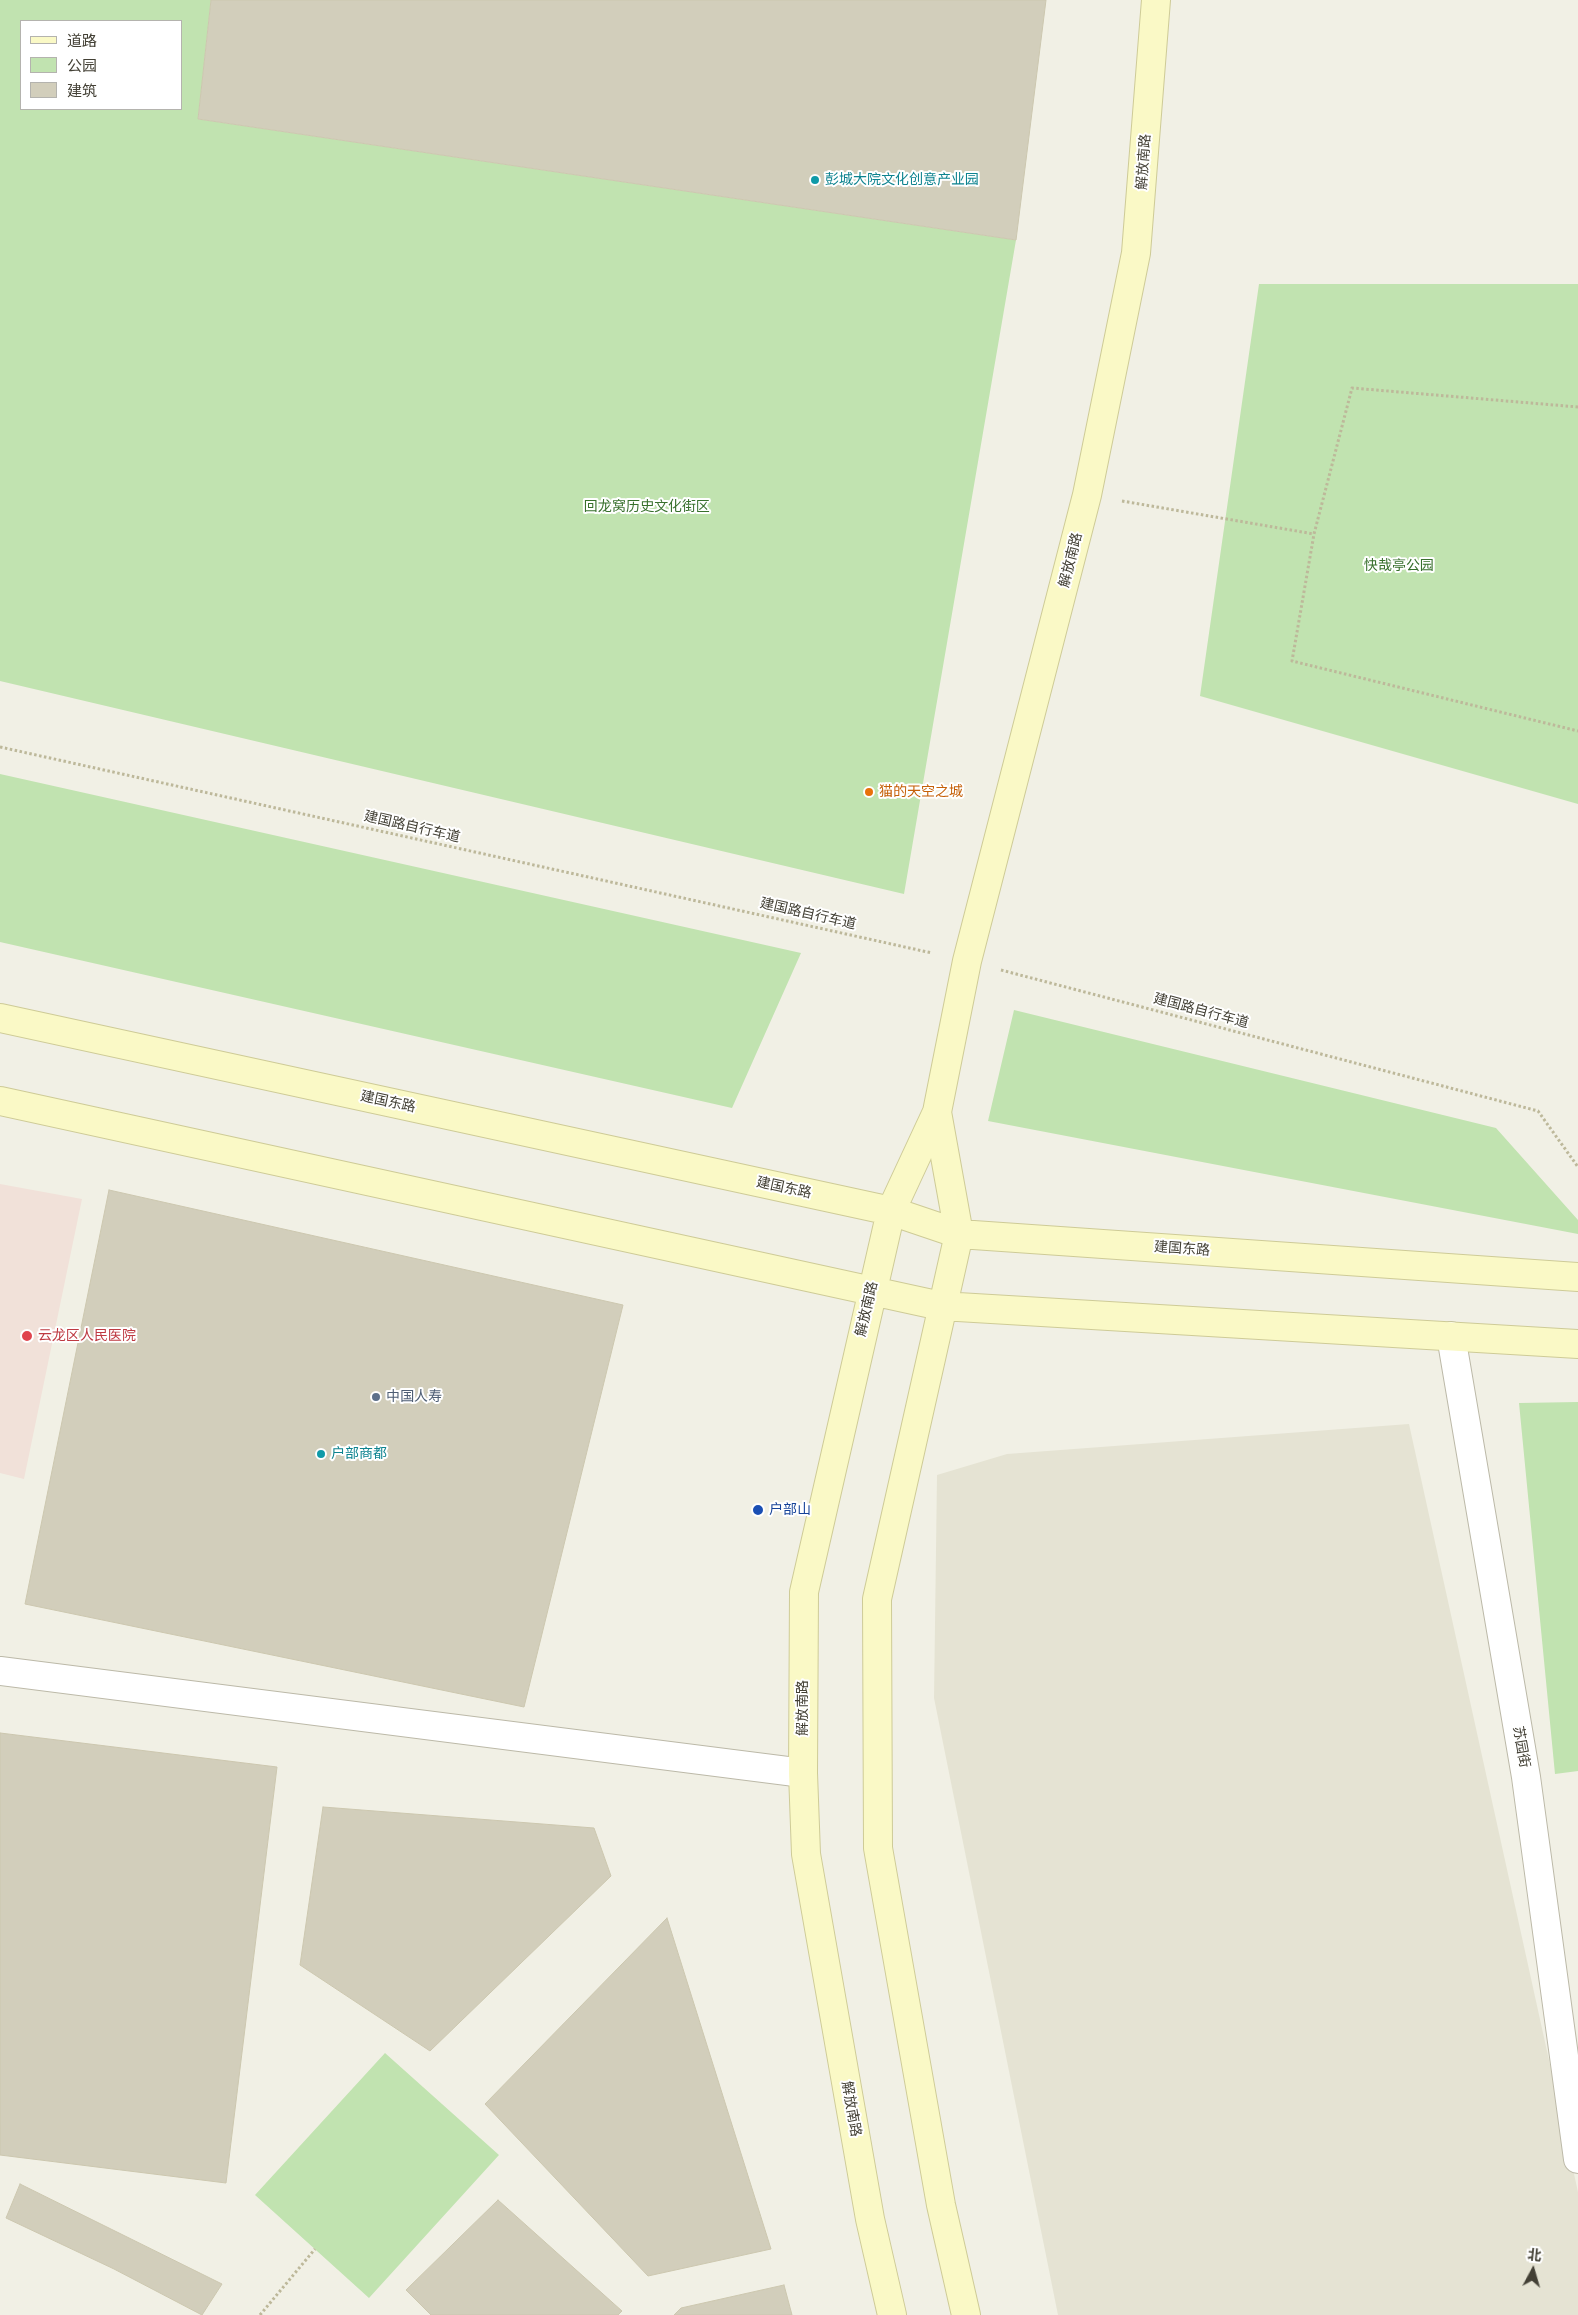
<!DOCTYPE html>
<meta charset="utf-8">
<style>
body{margin:0}
#map{position:relative;width:1578px;height:2315px;overflow:hidden;background:#f1f0e5;font-family:"PT Sans","Noto Sans SC",sans-serif}
canvas{display:block}
.legend{position:absolute;left:20px;top:20px;width:162px;height:90px;box-sizing:border-box;background:#fff;border:1px solid #b4b3ae;margin:0;padding:6px 9px;list-style:none;font-size:15px;color:#434035}
.legend li{display:flex;align-items:center;gap:10px;height:25px}
.legend b{width:25px;border:1px solid #b4b3ae}
.north{position:absolute;left:1508px;top:2245px;width:50px;height:50px;-webkit-text-stroke:4px #fff;paint-order:stroke;rotate:6deg;font-size:14px;font-weight:700;line-height:20px;text-align:center;color:#434035}
.north::after{content:'';display:block;margin:auto;width:18px;height:22px;background:#434035;clip-path:polygon(50% 0,100% 100%,50% 72%,0 100%)}
</style>
<div id="map">
<canvas width="1578" height="2315"></canvas>
<ul class="legend">
<li><b style="height:6px;background:#faf9c6"></b>道路</li>
<li><b style="height:14px;background:#c1e3b0"></b>公园</li>
<li><b style="height:14px;background:#d2cebb"></b>建筑</li>
</ul>
<div class="north">北</div>
</div>
<script>
const context = document.querySelector('canvas').getContext('2d');
context.lineJoin = 'round';
function fillPath(path, color) {
  context.fillStyle = color;
  context.fill(path, 'evenodd');
}
function shape(rows) {
  const path = new Path2D();
  for (const r of rows) {
    path.moveTo(r[0], r[1]);
    for (let i = 2; i < r.length; i += 2) path.lineTo(r[i], r[i + 1]);
  }
  return path;
}
function stroke(path, color, width, dash) {
  context.strokeStyle = color;
  context.lineWidth = width;
  context.lineCap = dash ? 'butt' : 'round';
  context.setLineDash(dash || []);
  context.stroke(path);
}
function label(font, color, halo, rows, align = 'center') {
  context.font = font + ' "PT Sans","Noto Sans SC",sans-serif';
  context.lineWidth = 4;
  context.setLineDash([]);
  context.textBaseline = 'middle';
  context.strokeStyle = halo;
  context.fillStyle = color;
  for (const [text, x, y, turn = 0] of rows) {
    context.save();
    context.translate(x, y);
    context.rotate((+turn || 0) * Math.PI / 180);
    context.textAlign = isNaN(turn) ? turn : align;
    if (halo) context.strokeText(text, 0, 0);
    context.fillText(text, 0, 0);
    context.restore();
  }
}
fillPath(shape([
 [1409,1424,1578,2192,1578,2315,1058,2315,934,1698,937,1475,1007,1454]
]), '#e5e3d3');
fillPath(shape([
 [0,1184,82,1199,24,1479,0,1473]
]), '#f1e1d9');
fillPath(shape([
 [0,0,211,0,198,119,1016,240,904,894,0,681],
 [21,21,181,21,181,109,21,109],
 [1259,284,1578,284,1578,804,1200,696],
 [0,774,801,953,732,1108,0,942],
 [1014,1010,1496,1128,1578,1220,1578,1234,988,1121],
 [1578,1402,1578,1771,1555,1774,1519,1403],
 [385,2053,499,2155,369,2298,255,2195]
]), '#c1e3b0');
const building = shape([
 [211,0,1046,0,1016,240,198,119,211,0],
 [109,1190,623,1305,524,1707,25,1604,109,1190],
 [0,1733,277,1767,226,2183,0,2155,0,1733],
 [323,1807,594,1828,611,1876,430,2051,300,1965,323,1807],
 [667,1918,771,2249,648,2276,485,2104,667,1918],
 [20,2184,222,2284,202,2315,114,2269,6,2218,20,2184],
 [498,2200,622,2311,618,2315,431,2315,406,2290,498,2200],
 [784,2285,792,2315,674,2315,681,2308,784,2285]
]);
fillPath(building, '#d2cebb');
stroke(building, '#ccc7af', 1);
const minor = shape([
 [1451,1336,1526,1777,1578,2159],
 [0,1671,803,1773]
]);
const secondary = shape([
 [0,1018,891,1211,959,1234,1578,1277],
 [0,1101,941,1306,1578,1344],
 [937,1112,959,1234,877,1599,878,1848,941,2205,966,2315],
 [892,2315,870,2219,806,1854,803,1773,804,1592,891,1211,937,1112,967,961,1087,495,1136,253,1156,0]
]);
stroke(minor, '#bcb9a8', 30);
stroke(secondary, '#cecb97', 30);
stroke(shape([
 [1578,407,1352,388,1314,534,1292,661,1578,731],
 [1122,501,1314,534],
 [0,747,932,953],
 [1001,970,1538,1111,1578,1167],
 [260,2315,315,2249]
]), '#bdb89a', 3, [2.5, 2.5]);
stroke(minor, '#fff', 28);
stroke(secondary, '#faf9c6', 28);
for (const [x, y, r, color] of [
 [815,180,5,"#0f9aa8"],
 [869,792,5,"#e8710a"],
 [27,1336,6,"#e0444e"],
 [376,1397,5,"#5c6f8a"],
 [321,1454,5,"#0f9aa8"],
 [758,1510,6,"#1a4fb4"]
]) {
  const dot = new Path2D();
  dot.arc(x, y, r, 0, 2 * Math.PI);
  context.fillStyle = color;
  context.fill(dot);
  stroke(dot, '#fff', 2);
}
label('14px', '#434035', '#fff', [
 ["解放南路",1144,162,-86],
 ["解放南路",1071,560,-76],
 ["建国路自行车道",412,827,13],
 ["建国路自行车道",808,914,13],
 ["建国路自行车道",1201,1011,15],
 ["建国东路",388,1102,12],
 ["建国东路",784,1188,12],
 ["建国东路",1182,1249,4],
 ["解放南路",867,1309,-77],
 ["解放南路",803,1708,-90],
 ["苏园街",1521,1747,80],
 ["解放南路",851,2109,80]
]);
label('14px', '#0d838f', '#fff', [
 ["彭城大院文化创意产业园",825,180],
 ["户部商都",331,1454]
], 'left');
label('14px', '#38702d', '#fff', [
 ["回龙窝历史文化街区",647,507],
 ["快哉亭公园",1399,566]
]);
label('14px', '#c56008', '#fff', [
 ["猫的天空之城",879,792]
], 'left');
label('14px', '#be3a42', '#fff', [
 ["云龙区人民医院",38,1336]
], 'left');
label('14px', '#4e5e75', '#fff', [
 ["中国人寿",386,1397]
], 'left');
label('14px', '#164399', '#fff', [
 ["户部山",769,1510]
], 'left');
</script>
